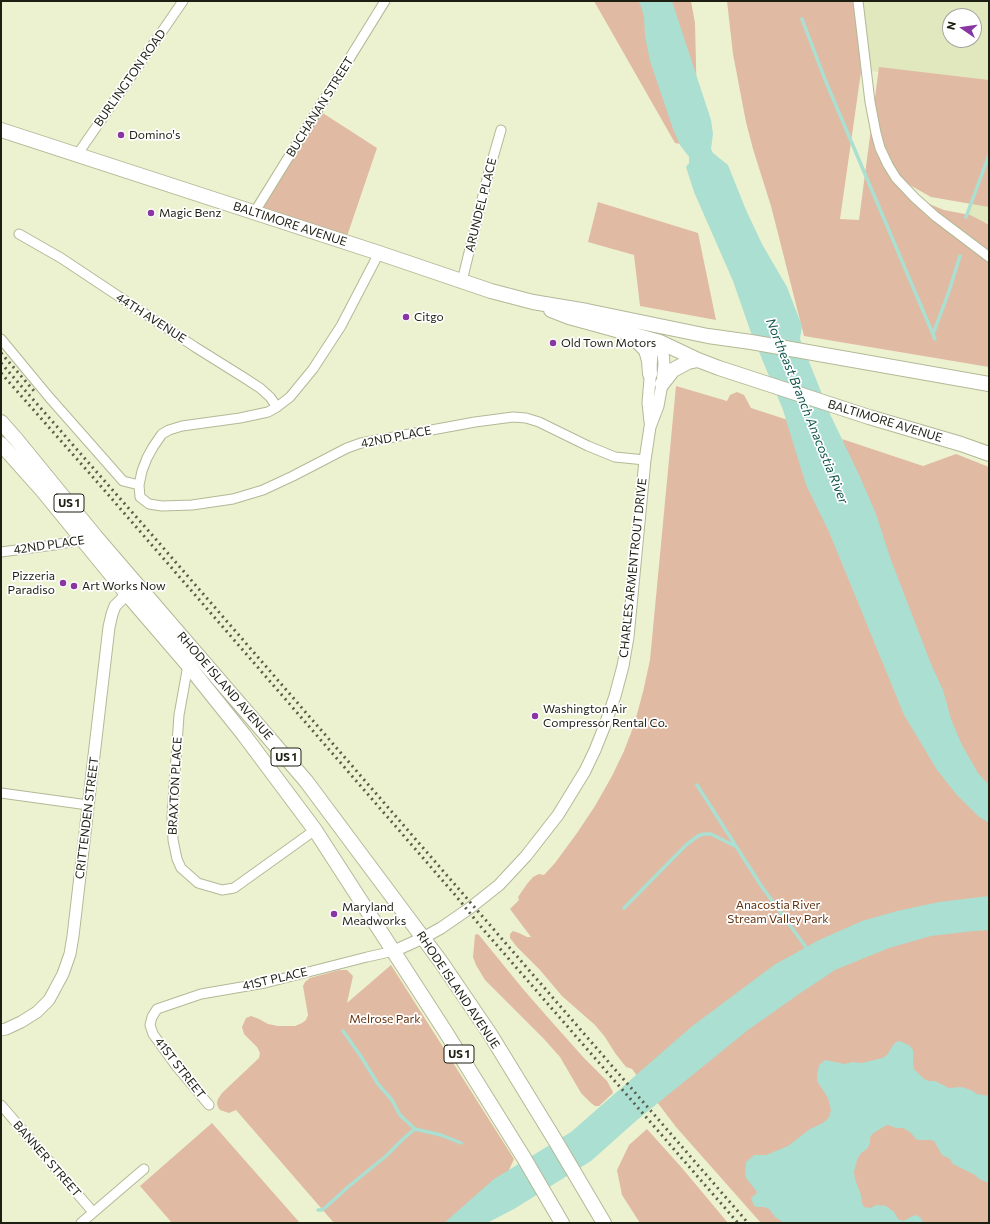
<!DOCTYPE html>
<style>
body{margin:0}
#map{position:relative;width:990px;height:1224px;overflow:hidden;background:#ecf2cf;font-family:Commissioner,sans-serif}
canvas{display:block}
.frame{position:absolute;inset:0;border:2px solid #1d1f12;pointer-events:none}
.north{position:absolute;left:942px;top:8px;width:40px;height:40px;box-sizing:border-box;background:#fff;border:1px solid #a5a5a0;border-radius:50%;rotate:283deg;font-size:11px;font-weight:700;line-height:16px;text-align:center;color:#1d1f12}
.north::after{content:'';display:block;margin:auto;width:14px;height:18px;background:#8935a3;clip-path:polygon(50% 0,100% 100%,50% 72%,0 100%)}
</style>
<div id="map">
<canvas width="990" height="1224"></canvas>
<div class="frame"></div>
<div class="north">N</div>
</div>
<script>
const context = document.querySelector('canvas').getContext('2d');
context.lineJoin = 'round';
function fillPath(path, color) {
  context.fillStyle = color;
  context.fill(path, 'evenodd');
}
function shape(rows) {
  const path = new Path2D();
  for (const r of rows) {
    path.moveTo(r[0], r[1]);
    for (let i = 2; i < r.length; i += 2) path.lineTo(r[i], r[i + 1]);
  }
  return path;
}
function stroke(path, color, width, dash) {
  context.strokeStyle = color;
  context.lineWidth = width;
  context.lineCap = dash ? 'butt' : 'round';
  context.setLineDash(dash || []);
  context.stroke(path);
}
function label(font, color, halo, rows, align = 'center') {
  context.font = font + ' Commissioner,sans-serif';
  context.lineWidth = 3.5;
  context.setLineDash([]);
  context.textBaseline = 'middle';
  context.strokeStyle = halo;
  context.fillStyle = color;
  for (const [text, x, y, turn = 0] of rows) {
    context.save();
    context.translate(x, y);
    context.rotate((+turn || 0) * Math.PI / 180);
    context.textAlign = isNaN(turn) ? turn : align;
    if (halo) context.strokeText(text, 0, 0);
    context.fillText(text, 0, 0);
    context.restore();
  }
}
fillPath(shape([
 [858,1,989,1,989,92,867,70],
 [950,16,974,16,974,40,950,40],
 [989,155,989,257,966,217]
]), '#e1e8be');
fillPath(shape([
 [594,1,691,1,695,23,698,147,675,143],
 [727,1,858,1,857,20,861,72,840,219,859,220,879,67,989,80,989,207,931,197,908,184,922,201,944,210,970,215,978,219,989,225,989,367,804,336,771,206,753,149,746,122,733,54],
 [318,110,377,148,345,242,254,213],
 [598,202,698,233,716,320,640,306,634,255,588,242],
 [676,386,727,401,730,395,737,392,744,395,751,408,788,420,843,441,842,439,923,466,956,454,989,467,989,1223,761,1223,676,1127,632,1069,626,1067,615,1053,605,1037,595,1025,562,996,540,970,517,947,510,938,510,934,513,931,519,933,527,937,531,937,510,909,519,900,518,897,527,884,533,877,539,874,544,875,555,863,577,833,595,806,612,776,624,751,634,725,643,692,650,660],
 [477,934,479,935,523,989,551,1021,584,1058,607,1081,612,1090,613,1093,599,1106,595,1106,591,1103,581,1093,560,1057,544,1039,485,980,476,965,473,957,475,935],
 [391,965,514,1159,485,1223,334,1223,236,1110,229,1113,220,1110,218,1107,217,1103,218,1099,222,1093,259,1058,260,1053,257,1047,244,1034,242,1027,246,1018,251,1016,259,1019,268,1024,278,1026,295,1026,302,1023,306,1020,308,1015,303,986,305,982,310,978,339,970,347,970,353,976,347,1003],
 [212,1123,300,1223,172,1223,140,1186],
 [647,1129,682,1168,728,1223,640,1223,622,1195,617,1170,629,1145]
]), '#e0baa3');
fillPath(shape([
 [638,1,672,1,711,120,713,134,711,149,713,153,728,165,746,210,762,244,787,287,802,326,800,339,830,414,861,479,876,514,891,560,931,664,943,690,951,719,962,745,978,773,989,785,989,823,978,816,956,794,937,770,904,715,829,532,806,485,783,410,750,330,733,281,694,192,686,167,689,163,689,157,680,145,673,129,650,61,645,36,644,17,641,6],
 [989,896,989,930,974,931,931,936,889,948,835,970,799,994,748,1030,637,1120,591,1161,514,1209,487,1223,444,1223,494,1179,571,1132,691,1027,774,965,819,940,862,921,897,911,939,902],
 [900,1041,910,1046,913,1050,913,1063,914,1069,924,1079,929,1081,935,1081,949,1088,961,1087,971,1090,977,1094,989,1096,989,1183,979,1179,975,1175,953,1164,950,1159,942,1155,934,1141,931,1140,918,1140,916,1139,910,1132,903,1128,896,1128,888,1125,885,1126,872,1134,870,1138,870,1143,867,1149,861,1153,857,1160,854,1172,855,1179,861,1195,862,1203,864,1207,870,1208,877,1205,886,1206,894,1212,898,1219,903,1221,915,1215,920,1217,924,1223,784,1223,775,1217,769,1209,764,1207,756,1207,754,1205,751,1199,752,1197,756,1194,757,1192,746,1178,745,1173,746,1162,754,1155,766,1155,788,1146,810,1129,823,1123,829,1117,831,1110,828,1098,817,1081,817,1075,819,1065,825,1060,845,1064,852,1062,862,1063,882,1058,887,1055,893,1045,896,1042]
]), '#abdfd2');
stroke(shape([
 [802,19,826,82,935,339],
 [966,217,989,155],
 [933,334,948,294,960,256],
 [697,785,762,887,808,950],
 [624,908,686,845,698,836,704,834,711,834,735,846],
 [343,1031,360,1055,378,1084,392,1100,400,1115,415,1129],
 [318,1210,322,1210,327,1206,348,1187,386,1156,404,1138,415,1129,441,1135,461,1143]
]), '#abdfd2', 3.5);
const minor = shape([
 [858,1,870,102,876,133,880,148,888,165,896,178,915,198,935,216,989,257],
 [77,155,183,1],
 [254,213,385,1],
 [19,234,61,258,195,347,243,377,260,388,270,397,277,407],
 [379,253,341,326,313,369,290,397,277,407,268,412,240,418,182,426,169,430,162,434,153,447,147,458,142,471,139,485,140,497,149,504,162,506,192,505,233,499,263,490,293,476,347,448,361,443,475,422,513,417,526,418,539,422,588,446,615,457,645,460],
 [462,281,488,175,501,130],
 [1,339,49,397,123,481,139,485],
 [1,552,54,545,87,539],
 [188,665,179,715,172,816,173,840,177,859,181,868,198,883,222,890,234,888,315,830],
 [1,793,88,805],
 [1,1105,93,1212],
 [209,1105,177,1067,153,1034,150,1025,152,1017,157,1009,201,994,265,983,367,957,394,951],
 [81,1223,144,1169]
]);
const tertiary = shape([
 [650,422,648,403,652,354,660,342],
 [394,951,423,938,441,928,470,908,499,885,526,856,558,815,585,771,595,750,605,725,615,696,623,666,628,637,645,460,650,427,658,406,662,384,664,364,663,352,660,342],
 [1,1030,6,1029,21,1022,37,1012,49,1000,63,974,70,954,73,936,109,627,112,614,115,606,132,589]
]);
const primary = shape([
 [1,130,379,253,491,291,533,302,587,311,708,336,751,342,989,384],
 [551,310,569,317,660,342,698,360,719,368,869,417,961,444,989,454],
 [630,337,637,341,646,350,649,361,650,374],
 [662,384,673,370,688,362,698,360],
 [1,422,16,439,96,537,306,781,441,962,490,1034,555,1140,604,1223],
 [1,444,42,490,127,594,188,665,244,735,315,830,445,1031,524,1158,562,1223]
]);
stroke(minor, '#b3b997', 11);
stroke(tertiary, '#b3b997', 13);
stroke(primary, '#b3b997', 16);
stroke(minor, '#fff', 9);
stroke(tertiary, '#fff', 11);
stroke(primary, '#fff', 14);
stroke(shape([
 [1,353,35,392],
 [1,363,153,536,748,1223],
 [1,373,92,476,456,896,482,928,738,1223]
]), '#5b5e4a', 3, [2, 4]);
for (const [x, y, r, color] of [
 [121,135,4,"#8935a3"],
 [151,213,4,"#8935a3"],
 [406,317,4,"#8935a3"],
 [553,343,4,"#8935a3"],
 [63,583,4,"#8935a3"],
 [74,586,4,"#8935a3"],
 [535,716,4,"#8935a3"],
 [334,914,4,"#8935a3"]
]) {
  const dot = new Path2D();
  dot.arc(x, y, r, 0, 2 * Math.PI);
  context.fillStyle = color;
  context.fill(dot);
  stroke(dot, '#fff', 1.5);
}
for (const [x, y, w] of [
 [69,503,30],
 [286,757,30],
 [459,1054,30]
]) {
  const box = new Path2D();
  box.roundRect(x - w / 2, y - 9, w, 18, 3);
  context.fillStyle = '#fff';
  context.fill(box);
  stroke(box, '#1d1f12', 1);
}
label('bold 11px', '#1d1f12', null, [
 ["US 1",69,503],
 ["US 1",286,757],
 ["US 1",459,1054]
]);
label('12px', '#1d1f12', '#fff', [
 ["BURLINGTON ROAD",130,78,-55],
 ["BUCHANAN STREET",320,107,-58],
 ["ARUNDEL PLACE",481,205,-76],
 ["BALTIMORE AVENUE",290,224,18],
 ["44TH AVENUE",151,318,33],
 ["BALTIMORE AVENUE",885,421,17],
 ["42ND PLACE",396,437,-11],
 ["42ND PLACE",49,545,-8],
 ["CHARLES ARMENTROUT DRIVE",633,568,-84],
 ["RHODE ISLAND AVENUE",225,686,49],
 ["BRAXTON PLACE",175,786,-87],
 ["CRITTENDEN STREET",87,818,-83],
 ["41ST PLACE",275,979,-13],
 ["RHODE ISLAND AVENUE",458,990,56],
 ["41ST STREET",180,1068,52],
 ["BANNER STREET",47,1159,49]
]);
label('12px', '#1d1f12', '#fff', [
 ["Domino's",129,135],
 ["Magic Benz",159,213],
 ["Citgo",414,317],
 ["Old Town Motors",561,343],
 ["Pizzeria",55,576,"right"],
 ["Paradiso",55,590,"right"],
 ["Art Works Now",82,586],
 ["Washington Air",543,709],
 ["Compressor Rental Co.",543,723],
 ["Maryland",342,907],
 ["Meadworks",342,921]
], 'left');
label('12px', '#64320d', '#fff', [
 ["Anacostia River",778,905],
 ["Stream Valley Park",778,919],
 ["Melrose Park",385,1019]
]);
label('italic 13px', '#10564a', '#fff', [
 ["Northeast Branch Anacostia River",807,411,68]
]);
</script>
